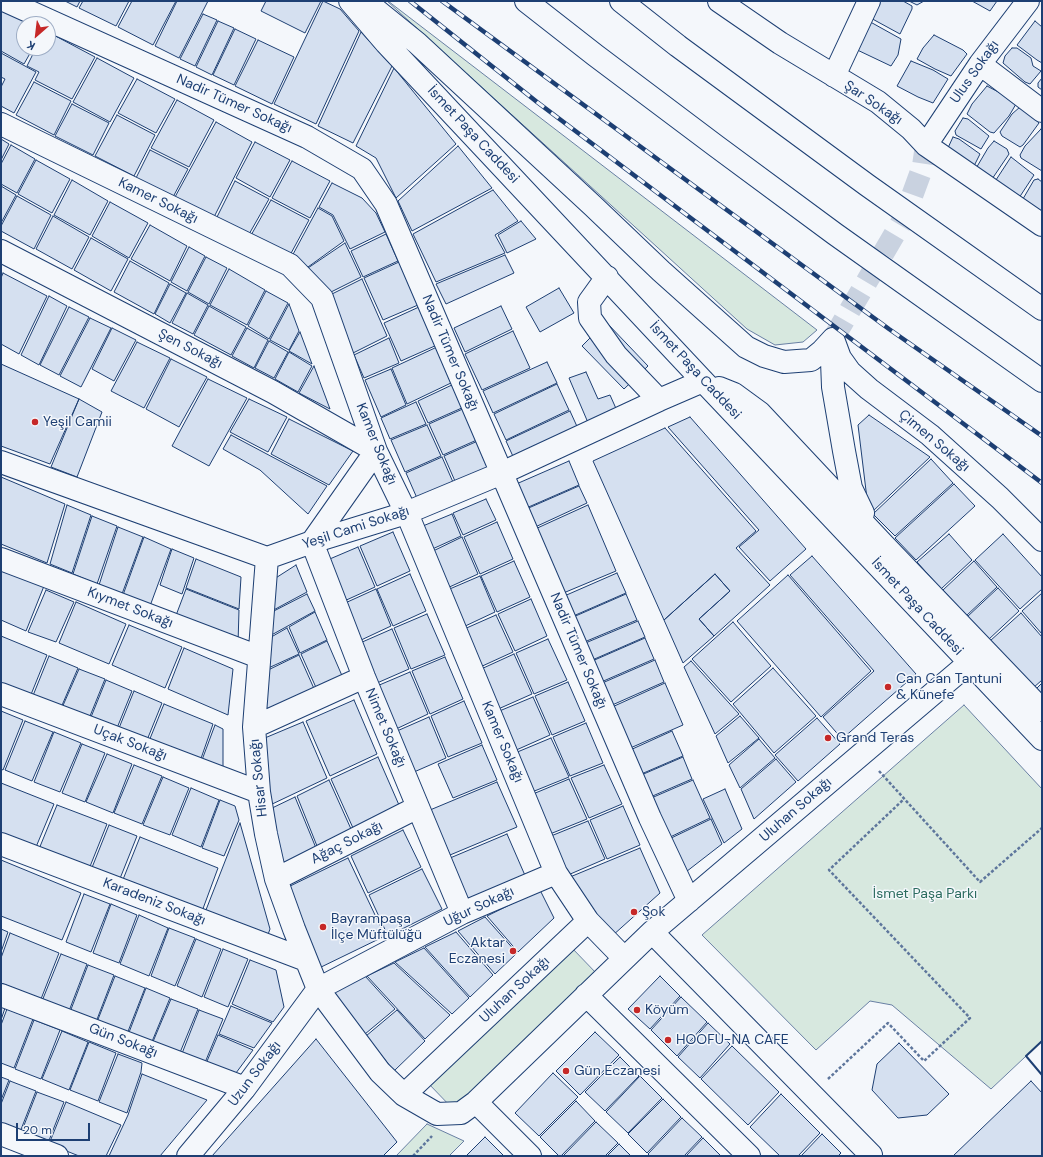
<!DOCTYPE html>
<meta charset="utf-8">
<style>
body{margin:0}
#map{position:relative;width:1043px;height:1157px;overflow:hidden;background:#f4f7fb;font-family:"DM Sans",sans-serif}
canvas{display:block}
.frame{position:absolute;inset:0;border:2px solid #1d3f73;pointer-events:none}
.north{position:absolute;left:16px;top:16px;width:40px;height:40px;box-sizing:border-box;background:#f4f7fb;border:1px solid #9eadc5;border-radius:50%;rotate:208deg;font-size:11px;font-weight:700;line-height:16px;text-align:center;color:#1d3f73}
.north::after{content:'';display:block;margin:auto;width:14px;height:18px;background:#c62828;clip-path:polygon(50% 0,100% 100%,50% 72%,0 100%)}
.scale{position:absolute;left:16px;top:1123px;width:74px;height:18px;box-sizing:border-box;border:2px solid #1d3f73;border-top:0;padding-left:5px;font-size:12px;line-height:14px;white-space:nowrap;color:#1d3f73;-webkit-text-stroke:3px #f4f7fb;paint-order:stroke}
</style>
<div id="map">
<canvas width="1043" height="1157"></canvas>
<div class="frame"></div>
<div class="north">K</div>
<div class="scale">20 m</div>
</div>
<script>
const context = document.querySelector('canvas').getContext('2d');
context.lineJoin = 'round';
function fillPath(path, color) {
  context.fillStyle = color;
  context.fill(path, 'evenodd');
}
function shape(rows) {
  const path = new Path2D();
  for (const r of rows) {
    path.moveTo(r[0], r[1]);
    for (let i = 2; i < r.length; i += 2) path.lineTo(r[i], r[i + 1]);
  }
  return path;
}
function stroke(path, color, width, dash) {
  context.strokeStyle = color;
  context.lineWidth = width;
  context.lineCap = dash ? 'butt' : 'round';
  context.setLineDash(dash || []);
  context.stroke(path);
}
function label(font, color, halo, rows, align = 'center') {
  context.font = font + ' "DM Sans",sans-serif';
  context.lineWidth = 3;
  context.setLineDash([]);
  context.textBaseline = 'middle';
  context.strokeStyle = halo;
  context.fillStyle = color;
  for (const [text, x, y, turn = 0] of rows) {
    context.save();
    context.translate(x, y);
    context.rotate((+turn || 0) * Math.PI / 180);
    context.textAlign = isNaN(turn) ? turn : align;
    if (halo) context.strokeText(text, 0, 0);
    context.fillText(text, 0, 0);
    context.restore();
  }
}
const green = shape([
 [387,1,388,1,817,330,803,342,775,345,747,329,387,1],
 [964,705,1042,789,1042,1041,991,1089,892,1005,870,1001,816,1050,702,935,964,705],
 [571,947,598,975,454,1110,427,1082,571,947],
 [427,1124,464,1141,449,1156,396,1156,427,1124]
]);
fillPath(green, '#d7e8df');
stroke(green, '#687fa3', 1);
const building = shape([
 [65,1,80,1,77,7,65,1],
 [83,1,129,1,116,26,79,8,83,1],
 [132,1,176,1,153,45,118,27,132,1],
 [177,1,208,1,179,58,155,46,177,1],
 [266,1,321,1,305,33,261,11,266,1],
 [323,1,340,9,359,31,316,124,274,104,323,1],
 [874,1,903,1,912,6,912,9,900,34,867,16,874,1],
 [909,1,924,1,917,5,909,1],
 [972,1,997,1,990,11,972,1],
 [1,7,34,24,24,24,24,48,33,48,24,64,1,51,1,7],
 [203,14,217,20,195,66,180,59,203,14],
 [865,19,901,39,898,55,891,66,851,47,865,19],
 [218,21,234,28,212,75,196,67,218,21],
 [1035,21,1042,27,1042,63,1037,60,1017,45,1035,21],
 [235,29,256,39,234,85,213,75,235,29],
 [48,32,95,57,72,99,35,80,39,72,27,66,36,48,48,48,48,32],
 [361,32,392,66,353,143,318,126,361,32],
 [934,35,963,50,967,54,951,76,935,69,917,59,923,48,934,35],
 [258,40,294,57,272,104,235,86,258,40],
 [1012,48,1017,48,1031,58,1033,66,1041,71,1030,84,1025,82,1003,63,1005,56,1012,48],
 [1,53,36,72,14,113,1,106,1,87,5,79,1,77,1,53],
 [97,58,134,78,110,122,73,102,97,58],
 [911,61,933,70,948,79,933,103,918,97,897,86,911,61],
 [394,68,456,144,396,198,376,158,356,146,394,68],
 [1042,78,1042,90,1038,87,1038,83,1042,78],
 [137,79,175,99,156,133,118,113,137,79],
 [34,82,71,101,54,135,16,115,34,82],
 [987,86,1006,96,1016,104,1009,116,994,133,990,132,967,114,972,104,987,86],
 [177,100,214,120,189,167,151,148,177,100],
 [72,104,109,123,93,155,55,136,72,104],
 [1020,107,1039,123,1023,145,1020,147,1002,136,1000,132,1012,114,1020,107],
 [117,115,155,135,134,176,95,156,117,115],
 [963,118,968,119,989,136,981,149,956,135,955,131,963,118],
 [216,122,252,142,214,217,175,197,216,122],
 [1041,129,1042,129,1042,171,1021,158,1020,155,1025,146,1041,129],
 [953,137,959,139,980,154,973,168,947,150,953,137],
 [1,139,9,144,1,160,1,139],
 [994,141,1007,149,1009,154,990,182,975,170,988,148,994,141],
 [255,142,290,160,270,197,236,178,255,142],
 [11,145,35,159,17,193,1,184,1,164,11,145],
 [458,146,492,188,412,231,398,201,458,146],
 [150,150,188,169,173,197,136,178,150,150],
 [1011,157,1034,175,1017,201,994,183,1011,157],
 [36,160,70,179,52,213,18,194,36,160],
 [292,161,330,181,310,218,272,198,292,161],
 [1038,179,1042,182,1042,212,1039,216,1020,204,1034,180,1038,179],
 [72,180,108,201,90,235,54,215,72,180],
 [235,181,269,199,248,236,216,219,235,181],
 [332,183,362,198,376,213,385,232,350,249,333,215,319,207,332,183],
 [1,186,16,195,1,223,1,186],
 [493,190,518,221,495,235,505,253,436,282,413,234,493,190],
 [17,196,51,215,34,249,1,231,1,226,17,196],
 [271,200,309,220,289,257,250,237,271,200],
 [110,202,148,223,129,258,92,236,110,202],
 [318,208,332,216,344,241,308,267,291,258,318,208],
 [53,216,89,237,72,269,36,249,53,216],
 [521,221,536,239,507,253,498,235,521,221],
 [150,225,187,246,170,281,131,259,150,225],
 [386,234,398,261,363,277,351,251,386,234],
 [91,238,128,259,111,291,74,270,91,238],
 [345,243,361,277,327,294,308,268,345,243],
 [189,247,205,256,187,291,171,282,189,247],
 [505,255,514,273,446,304,436,284,505,255],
 [206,257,227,268,209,304,188,292,206,257],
 [130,261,169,283,154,314,114,292,130,261],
 [399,262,418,305,383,320,364,278,399,262],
 [229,269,265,290,247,325,210,305,229,269],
 [3,273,47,296,19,354,1,344,1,278,3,273],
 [362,279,387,336,353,353,328,296,362,279],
 [170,284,186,293,170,323,155,314,170,284],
 [559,288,574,313,540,332,526,307,559,288],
 [266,291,288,303,269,339,248,326,266,291],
 [187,293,208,305,193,334,172,323,187,293],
 [49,296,67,306,39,365,21,355,49,296],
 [289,304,299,331,289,350,270,340,289,304],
 [209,306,246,327,231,355,194,335,209,306],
 [501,306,512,329,465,352,454,328,501,306],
 [69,307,89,317,59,375,40,365,69,307],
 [419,307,437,345,401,361,384,323,419,307],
 [90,318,111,328,81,387,60,376,90,318],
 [606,322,648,366,624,389,582,346,606,322],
 [112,328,136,340,114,381,92,369,112,328],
 [247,328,268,340,254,368,232,356,247,328],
 [513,331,530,368,482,390,465,354,513,331],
 [300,332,312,364,289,351,300,332],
 [389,338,399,363,364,378,354,355,389,338],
 [269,341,288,352,274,378,255,368,269,341],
 [137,342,170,358,144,408,111,391,137,342],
 [437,347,453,382,407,404,392,368,437,347],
 [289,352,312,366,298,392,275,379,289,352],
 [171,359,207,377,179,427,146,409,171,359],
 [547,362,557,383,493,413,483,391,547,362],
 [1,364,79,399,50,464,1,446,1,364],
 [314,366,330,409,299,393,314,366],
 [391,369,406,405,381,417,365,380,391,369],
 [586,372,598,399,610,395,618,413,589,425,569,378,586,372],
 [208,379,247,398,209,466,172,446,208,379],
 [454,384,464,407,428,423,418,401,454,384],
 [557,384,569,410,506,440,494,414,557,384],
 [79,399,102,412,77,477,51,467,79,399],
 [249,399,287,417,268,452,230,432,249,399],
 [416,402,426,424,390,439,381,418,416,402],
 [465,408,479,439,443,455,429,424,465,408],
 [570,411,580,433,516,463,506,441,570,411],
 [869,415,930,457,872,512,868,507,858,425,869,415],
 [690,417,806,549,770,581,739,547,759,530,668,427,690,417],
 [289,419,353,451,329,485,271,454,289,419],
 [427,425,441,456,405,472,391,440,427,425],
 [665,428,756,531,736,548,770,585,714,636,699,619,730,591,715,574,664,620,593,461,665,428],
 [231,435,327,486,308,514,260,470,223,449,231,435],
 [480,440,494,473,458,488,444,456,480,440],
 [442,457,456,489,420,505,406,473,442,457],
 [931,459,953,483,895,536,873,514,931,459],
 [569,461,579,485,524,509,514,485,569,461],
 [1,477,65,504,47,563,1,544,1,477],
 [954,484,975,506,916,560,895,538,954,484],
 [579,486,587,503,533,528,524,510,579,486],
 [486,499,496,520,463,535,453,513,486,499],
 [67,505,91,515,72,573,50,564,67,505],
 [588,505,616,571,561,594,533,530,588,505],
 [452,514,461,536,428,551,418,528,452,514],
 [92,516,117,526,97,584,73,574,92,516],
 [497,522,513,559,480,574,464,537,497,522],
 [118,527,143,537,122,594,99,585,118,527],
 [393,532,410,571,377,586,360,546,393,532],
 [949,534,972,560,941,589,917,562,949,534],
 [1003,534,1042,577,1042,589,1020,609,975,560,1003,534],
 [144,537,171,549,150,606,123,595,144,537],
 [462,537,478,574,445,589,429,553,462,537],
 [358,547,375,587,342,602,325,561,358,547],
 [172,549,194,558,182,594,160,585,172,549],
 [812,556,916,674,842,739,823,717,874,671,790,575,812,556],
 [196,559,241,577,239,609,186,588,196,559],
 [514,561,530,597,497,612,481,576,514,561],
 [974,561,997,587,966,616,943,590,974,561],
 [296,565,307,592,268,613,271,581,296,565],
 [1,569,44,586,26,631,1,620,1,569],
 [617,573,626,593,571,617,562,597,617,573],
 [410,574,426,611,393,626,377,589,410,574],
 [715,574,730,591,699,619,714,636,683,663,664,620,715,574],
 [788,575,871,671,821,717,737,621,788,575],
 [480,576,495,612,461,628,445,591,480,576],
 [998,588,1019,611,988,640,967,617,998,588],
 [186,589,239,610,238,644,175,618,186,589],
 [376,589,391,626,359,641,343,604,376,589],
 [46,590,74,602,56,642,28,632,46,590],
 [1042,593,1042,634,1022,611,1042,593],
 [307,594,315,611,266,638,268,614,307,594],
 [626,594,637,620,582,643,571,618,626,594],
 [531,599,547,636,515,651,498,614,531,599],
 [76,602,126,624,109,664,59,643,76,602],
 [315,612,327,640,300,653,289,627,315,612],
 [1021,613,1042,637,1042,680,1033,688,990,641,1021,613],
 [427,614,445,655,411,669,394,628,427,614],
 [496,615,513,652,478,668,462,630,496,615],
 [638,621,645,637,590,661,583,644,638,621],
 [733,622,771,666,731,702,692,659,733,622],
 [129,625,182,647,165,688,112,665,129,625],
 [287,628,299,654,264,670,266,640,287,628],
 [392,629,409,669,377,683,360,643,392,629],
 [1,636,47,655,30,697,1,686,1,636],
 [645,638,654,659,599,683,590,662,645,638],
 [548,639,567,680,534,694,516,653,548,639],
 [327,641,343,678,318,692,301,654,327,641],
 [184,648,233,669,228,715,168,689,184,648],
 [514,654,532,694,496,710,479,670,514,654],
 [299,655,316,693,260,722,264,672,299,655],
 [49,656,78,668,60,710,32,698,49,656],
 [445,657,463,699,430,714,412,671,445,657],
 [655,660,664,682,610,706,600,684,655,660],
 [691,661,739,714,715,734,684,667,691,661],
 [773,668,816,716,774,753,733,704,773,668],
 [79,669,105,679,88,721,61,710,79,669],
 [410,672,428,714,396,729,377,686,410,672],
 [106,680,132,691,115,733,89,722,106,680],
 [568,682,585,721,552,735,535,696,568,682],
 [665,683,683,725,628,749,610,708,665,683],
 [1042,683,1042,698,1035,690,1042,683],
 [134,691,162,703,145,745,117,733,134,691],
 [533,697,550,735,514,751,497,712,533,697],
 [354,700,377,754,330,776,306,721,354,700],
 [464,701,482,743,448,757,431,716,464,701],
 [164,704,213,724,198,767,147,746,164,704],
 [1,711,23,720,3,770,1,769,1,711],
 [740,716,759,738,728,763,716,736,740,716],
 [429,717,446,758,414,772,397,731,429,717],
 [817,718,840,744,798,781,775,755,817,718],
 [25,721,53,732,32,781,5,770,25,721],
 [303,722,327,778,268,806,260,740,303,722],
 [586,723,603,763,570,776,553,737,586,723],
 [215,725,223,729,223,778,199,768,215,725],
 [672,731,683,756,639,775,628,751,672,731],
 [54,732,81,743,60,792,34,782,54,732],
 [551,738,569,777,532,792,515,753,551,738],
 [759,739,775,758,740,788,729,765,759,739],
 [82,744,105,753,85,802,62,793,82,744],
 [482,745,497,780,453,798,438,764,482,745],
 [107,754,132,764,113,813,86,802,107,754],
 [378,757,399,805,353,828,331,779,378,757],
 [683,757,692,779,648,798,639,776,683,757],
 [776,759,796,782,754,819,741,789,776,759],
 [134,765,162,776,142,824,114,813,134,765],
 [604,765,622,804,589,818,571,778,604,765],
 [163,777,189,788,170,835,143,825,163,777],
 [569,779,587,819,550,834,533,794,569,779],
 [329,780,351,829,317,846,297,796,329,780],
 [693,780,710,818,666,839,649,799,693,780],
 [497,782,517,827,450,855,430,810,497,782],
 [1,783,54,804,36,847,1,833,1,783],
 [191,788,219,800,201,847,172,835,191,788],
 [725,789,742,829,724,843,703,799,725,789],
 [295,797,316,848,275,868,268,810,295,797],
 [220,800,235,806,239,820,224,856,202,848,220,800],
 [57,805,107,824,89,869,39,849,57,805],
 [623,806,640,845,607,859,590,820,623,806],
 [711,819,722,844,682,875,667,840,711,819],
 [588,821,605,859,568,875,551,836,588,821],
 [240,823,270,929,266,940,204,915,240,823],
 [109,825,137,836,119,881,91,870,109,825],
 [403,830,421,867,368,893,351,856,403,830],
 [507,834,527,880,463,908,443,861,507,834],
 [140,837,218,868,201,914,122,882,140,837],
 [640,848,660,893,612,936,570,877,640,848],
 [348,858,385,936,315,970,284,889,348,858],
 [1,860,81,893,62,940,1,916,1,860],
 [422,869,442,909,388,936,369,895,422,869],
 [540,890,554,918,518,952,487,916,540,890],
 [84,894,110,904,91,952,66,942,84,894],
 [111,904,137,915,119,963,93,953,111,904],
 [139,915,168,928,149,976,120,964,139,915],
 [485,917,517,953,495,974,458,931,485,917],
 [169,928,195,938,175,986,151,976,169,928],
 [1,929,8,932,1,952,1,929],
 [456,932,493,975,470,997,425,947,456,932],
 [10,933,59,953,41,999,1,983,1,958,10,933],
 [196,939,221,949,202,997,177,986,196,939],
 [424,948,469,998,452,1014,395,962,424,948],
 [223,949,248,959,228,1007,204,997,223,949],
 [61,954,87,964,69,1011,42,1001,61,954],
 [250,960,276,970,284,1007,273,1022,232,1004,250,960],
 [394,963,450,1015,425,1039,367,976,394,963],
 [88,965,114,975,96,1022,70,1012,88,965],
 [115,976,145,988,127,1034,97,1022,115,976],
 [365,976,395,1009,365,1034,333,992,365,976],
 [660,976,680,996,650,1029,628,1009,660,976],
 [146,988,170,998,151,1044,128,1035,146,988],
 [681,997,707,1022,677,1056,651,1030,681,997],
 [171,999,198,1009,179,1055,152,1044,171,999],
 [231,1006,272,1023,254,1048,219,1034,231,1006],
 [1,1007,5,1008,1,1020,1,1007],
 [7,1009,33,1019,14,1068,1,1063,1,1025,7,1009],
 [199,1010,223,1019,204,1065,181,1056,199,1010],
 [397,1010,425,1041,394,1071,366,1036,397,1010],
 [34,1020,60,1030,41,1079,15,1069,34,1020],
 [708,1023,730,1044,700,1078,678,1057,708,1023],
 [62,1031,88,1042,69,1090,42,1079,62,1031],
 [595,1032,619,1055,580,1095,556,1071,595,1032],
 [218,1035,253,1050,233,1077,205,1066,218,1035],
 [316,1039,397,1142,383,1156,212,1156,316,1039],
 [89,1042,116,1053,98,1101,70,1090,89,1042],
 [899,1043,949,1094,927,1115,898,1118,872,1090,877,1064,899,1043],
 [732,1046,779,1092,748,1125,701,1079,732,1046],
 [118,1054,142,1063,141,1072,127,1113,99,1102,118,1054],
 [620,1057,639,1076,605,1111,585,1092,620,1057],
 [553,1073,578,1097,539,1136,515,1113,553,1073],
 [142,1074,207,1100,160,1156,109,1156,128,1115,142,1074],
 [640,1076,662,1098,628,1133,606,1112,640,1076],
 [1,1077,9,1080,1,1100,1,1077],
 [10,1081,36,1091,20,1132,1,1125,1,1104,10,1081],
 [1031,1081,1042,1093,1042,1156,953,1156,1031,1081],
 [37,1092,64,1102,48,1143,21,1133,37,1092],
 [781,1094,820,1133,798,1156,780,1156,750,1127,781,1094],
 [663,1099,681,1117,647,1153,628,1134,663,1099],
 [576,1101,595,1121,561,1156,559,1156,540,1137,576,1101],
 [66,1102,121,1125,106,1156,79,1156,49,1144,66,1102],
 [682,1118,702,1137,684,1156,650,1156,648,1154,682,1118],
 [596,1122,618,1143,605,1156,563,1156,596,1122],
 [822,1134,841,1153,838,1156,801,1156,822,1134],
 [485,1137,504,1156,466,1156,485,1137],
 [703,1138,721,1156,686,1156,703,1138],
 [619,1144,631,1156,607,1156,619,1144]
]);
fillPath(building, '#d5e0f0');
stroke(building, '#1d3f73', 1);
stroke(shape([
 [833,339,904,218,923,166,926,145]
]), '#c9d2e0', 22, [22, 11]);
const minor = shape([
 [6,1,307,137,362,169,386,204,650,818,689,901],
 [350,1,386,43,703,381,1042,739],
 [365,1,417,43,593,206,661,271,746,347,764,356,784,362,811,360,822,351,833,339],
 [719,1,780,43,878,102,911,129,926,145,1042,225],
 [980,64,1042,111],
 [834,76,869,1],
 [1,124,290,265,322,298,376,451,411,523,556,873,588,921,624,958],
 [926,145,980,64,1028,1],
 [1,251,273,392,376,451,312,542,364,677,462,913],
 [607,277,589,302,590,318,616,355,659,400],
 [833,339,840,358,850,372,869,389,930,435,1000,498,1042,540],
 [833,344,832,361,833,387,844,451,851,488,863,513],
 [719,388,734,394,760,413,882,543,1042,710],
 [1,462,267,558,312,542,406,513,502,473,659,400,703,381],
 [267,558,254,727,259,792,266,834,276,879,294,929,318,989,380,1072,404,1095,437,1114,461,1113,476,1102,652,932,969,663],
 [1,559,259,657],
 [1,694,259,792],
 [254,727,364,677],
 [1,844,306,960],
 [276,879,418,807],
 [652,932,871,1155],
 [1,995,245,1088],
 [586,995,749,1156],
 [404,1095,588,921],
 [476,1102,530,1156],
 [1,1134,57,1156],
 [188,1156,245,1088,318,989,462,913,556,873]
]);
const highway = shape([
 [526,1,595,55,716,146,835,234,1042,381],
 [621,1,678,46,867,185,1042,309]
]);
stroke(minor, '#1d3f73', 24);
stroke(highway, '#1d3f73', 24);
stroke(shape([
 [879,771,980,882,1042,828],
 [828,1079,888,1023,924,1061,970,1018,829,870,904,799],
 [413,1156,432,1136]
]), '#5e769c', 2.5, [3, 2]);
stroke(minor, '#f4f7fb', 22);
stroke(highway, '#f4f7fb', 22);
const rail = shape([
 [410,1,537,102,1042,483],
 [442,1,889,329,1042,436]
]);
stroke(rail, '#1d3f73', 4.5);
stroke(rail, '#f4f7fb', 3, [9]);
stroke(shape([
 [1042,1041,1026,1056,1042,1075]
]), '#1d3f73', 2);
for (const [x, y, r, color] of [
 [35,422,4,"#c62828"],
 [888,687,4,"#c62828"],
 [828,738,4,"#c62828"],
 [634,912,4,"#c62828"],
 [323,927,4,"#c62828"],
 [513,951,4,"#c62828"],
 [637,1010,4,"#c62828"],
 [668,1040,4,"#c62828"],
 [566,1071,4,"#c62828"]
]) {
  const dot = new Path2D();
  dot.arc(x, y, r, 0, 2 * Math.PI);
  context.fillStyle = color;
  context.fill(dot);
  stroke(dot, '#f4f7fb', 1.5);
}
label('14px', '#1d3f73', '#f4f7fb', [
 ["Ulus Sokağı",975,72,-55],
 ["Şar Sokağı",873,103,34],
 ["Nadir Tümer Sokağı",234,104,24],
 ["İsmet Paşa Caddesi",473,135,47],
 ["Kamer Sokağı",158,201,26],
 ["Şen Sokağı",190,349,27],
 ["Nadir Tümer Sokağı",450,353,67],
 ["İsmet Paşa Caddesi",695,371,47],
 ["Çimen Sokağı",934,441,40],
 ["Kamer Sokağı",376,444,68],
 ["Yeşil Cami Sokağı",356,528,-18],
 ["İsmet Paşa Caddesi",917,607,47],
 ["Kıymet Sokağı",130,608,21],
 ["Nadir Tümer Sokağı",578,651,67],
 ["Nimet Sokağı",385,728,67],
 ["Kamer Sokağı",502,742,67],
 ["Uçak Sokağı",130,743,21],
 ["Hisar Sokağı",259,778,-96],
 ["Uluhan Sokağı",796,810,-41],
 ["Ağaç Sokağı",347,843,-27],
 ["Karadeniz Sokağı",154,902,21],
 ["Uğur Sokağı",479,907,-25],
 ["Uluhan Sokağı",515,990,-43],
 ["Gün Sokağı",123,1041,21],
 ["Uzun Sokağı",255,1074,-53]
]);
label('14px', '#1d3f73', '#f4f7fb', [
 ["Yeşil Camii",43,422],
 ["Can Can Tantuni",896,679],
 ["& Künefe",896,695],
 ["Grand Teras",836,738],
 ["Şok",642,912],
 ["Bayrampaşa",331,919],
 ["İlçe Müftülüğü",331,935],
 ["Aktar",505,943,"right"],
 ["Eczanesi",505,959,"right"],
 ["Köyüm",645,1010],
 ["HOOFU-NA CAFE",676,1040],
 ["Gün Eczanesi",574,1071]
], 'left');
label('14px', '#2c6c60', '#f4f7fb', [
 ["İsmet Paşa Parkı",925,894]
]);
</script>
